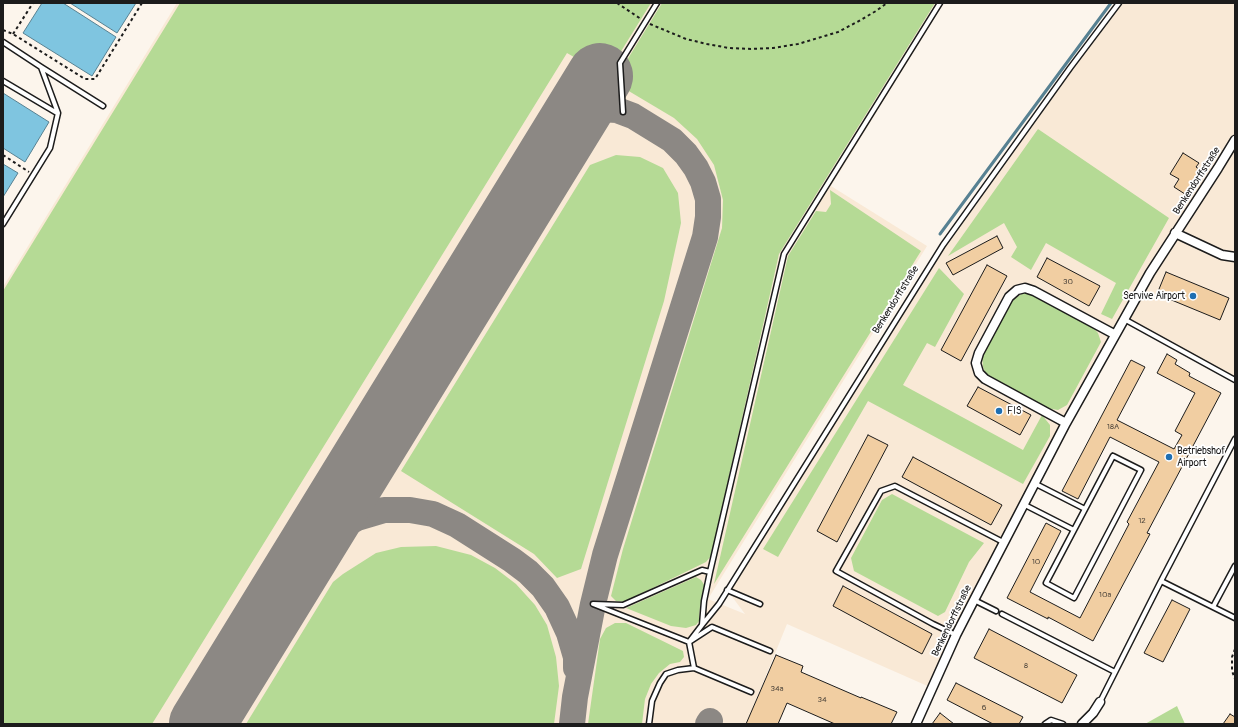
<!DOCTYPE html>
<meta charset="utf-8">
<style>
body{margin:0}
#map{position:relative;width:1238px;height:727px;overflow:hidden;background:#fcf5ec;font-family:Pangolin,sans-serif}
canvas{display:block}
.frame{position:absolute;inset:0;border:4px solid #1c1c1c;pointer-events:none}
</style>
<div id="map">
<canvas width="1238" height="727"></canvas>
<div class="frame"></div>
</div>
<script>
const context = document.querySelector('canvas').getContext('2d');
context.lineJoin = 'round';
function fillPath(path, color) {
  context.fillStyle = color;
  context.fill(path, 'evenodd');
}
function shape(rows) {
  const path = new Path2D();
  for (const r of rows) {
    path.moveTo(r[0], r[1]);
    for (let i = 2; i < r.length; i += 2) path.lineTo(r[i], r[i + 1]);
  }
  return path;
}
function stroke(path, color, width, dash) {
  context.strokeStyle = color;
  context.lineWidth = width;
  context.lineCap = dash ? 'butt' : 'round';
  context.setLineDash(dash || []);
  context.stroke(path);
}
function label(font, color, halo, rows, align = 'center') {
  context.font = font + ' Pangolin,sans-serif';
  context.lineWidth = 3.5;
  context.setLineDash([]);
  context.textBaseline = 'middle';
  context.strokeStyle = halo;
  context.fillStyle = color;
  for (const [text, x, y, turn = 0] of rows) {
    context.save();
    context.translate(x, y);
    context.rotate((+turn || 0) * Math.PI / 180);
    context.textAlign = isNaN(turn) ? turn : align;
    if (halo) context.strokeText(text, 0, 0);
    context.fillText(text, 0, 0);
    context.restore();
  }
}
fillPath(shape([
 [177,3,944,3,831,186,927,246,708,599,745,614,727,590,943,245,1119,3,1235,3,1235,380,1123,319,932,688,787,624,750,715,769,724,3,724,3,287]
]), '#f9e9d6');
fillPath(shape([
 [180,3,651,3,615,61,620,84,567,53,152,724,3,724,3,291],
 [662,3,935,3,779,254,711,556,706,562,624,602,616,601,611,596,623,549,722,228,723,200,714,165,697,139,674,118,627,90,624,65],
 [1038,129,1169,218,1112,319,1101,314,1116,283,1046,243,1031,270,1011,257,1017,247,1004,223,948,256],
 [616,155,640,157,663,168,678,193,681,223,664,301,581,569,557,578,534,554,401,471,590,165],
 [830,190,921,251,714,584,788,256,816,211,826,212,831,204],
 [939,268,964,294,935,347,927,343,903,385,1023,450,1042,415,1050,425,1050,436,1023,484,868,401,778,557,763,549],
 [1023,293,1034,294,1090,324,1098,333,1101,342,1067,405,1058,410,1046,408,987,376,983,367,982,355,1013,300],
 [892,494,984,543,969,562,945,612,938,616,854,571,851,558,882,500],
 [436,546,471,555,495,568,516,584,535,605,547,625,556,657,559,686,554,724,246,724,333,582,343,574,376,553,401,547],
 [696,577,701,580,705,586,700,607,699,621,696,625,686,628,671,626,626,608],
 [615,623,626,623,683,651,684,657,680,662,670,664,659,673,651,684,645,699,642,724,588,724,600,639,606,628],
 [1177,706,1185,724,1145,724]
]), '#b5da95');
const water = shape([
 [42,3,63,3,116,37,92,76,23,33,42,3],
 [70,3,136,3,117,33,70,3],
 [3,93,49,122,25,162,3,148,3,93],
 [3,164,18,173,3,197,3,164]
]);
fillPath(water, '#7fc5e0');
stroke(water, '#578192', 1);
stroke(shape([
 [940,234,1111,3]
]), '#578192', 3);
stroke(shape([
 [298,568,316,547,333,531,357,518,384,510,410,510,433,514,457,525,512,560,528,572,543,587,557,607,569,633,576,657,576,668],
 [572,724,575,697,593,604,605,555,705,237,708,217,708,199,703,182,696,168,686,154,672,140,633,116,617,110,600,109,577,113],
 [708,724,710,721]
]), '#8c8884', 26);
stroke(shape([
 [202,724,600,76]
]), '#8c8884', 66);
const building = shape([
 [1183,153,1199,163,1196,167,1203,172,1188,196,1174,187,1179,179,1170,174,1183,153],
 [997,236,1003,248,953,275,946,263,997,236],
 [1047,258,1100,286,1089,306,1037,277,1047,258],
 [987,265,1007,276,961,361,941,350,987,265],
 [1166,272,1229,298,1220,320,1157,294,1166,272],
 [1167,354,1177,360,1175,364,1190,373,1189,376,1221,393,1147,533,1150,534,1093,641,1048,617,1048,619,1007,598,1046,523,1061,531,1030,592,1080,618,1129,524,1127,522,1159,462,1110,437,1078,499,1062,491,1131,360,1145,367,1117,420,1174,449,1182,435,1175,431,1195,393,1157,373,1167,354],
 [978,387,1031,415,1020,435,967,406,978,387],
 [868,435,888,445,837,542,817,531,868,435],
 [913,457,1002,505,991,525,902,477,913,457],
 [843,586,932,634,922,654,833,606,843,586],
 [1172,600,1190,609,1163,662,1144,653,1172,600],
 [989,629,1077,675,1062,703,974,658,989,629],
 [776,655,803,666,801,672,861,698,861,697,897,712,891,724,835,724,787,703,778,724,746,724,776,655],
 [956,683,1023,717,1019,724,993,724,947,700,956,683],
 [940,713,954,724,932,724,940,713],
 [1230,714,1235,717,1235,724,1223,724,1230,714]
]);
fillPath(building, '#f1cea2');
stroke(building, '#1c1c1c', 1);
const service = shape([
 [3,42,41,67,103,106],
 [3,81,57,113],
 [623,112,620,63,657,3],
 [3,224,50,148,58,113,41,67],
 [1124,319,1235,380],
 [1113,456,1141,470,1074,598,1046,583,1113,456],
 [1034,483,1085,509],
 [1023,504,1074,530],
 [710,572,702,570,623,605,593,604,689,642,712,627,770,651],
 [1161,581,1235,618],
 [727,590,760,604],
 [974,600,996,611],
 [1213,607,1235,566],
 [1002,614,1115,672],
 [702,625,719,604,943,245,1070,68,1119,3],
 [956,635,933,624,836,571,881,491,895,486,1003,542],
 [694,668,751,692],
 [1100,702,1161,581,1235,439],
 [649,724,652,701,660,683,666,674,678,670,694,668,689,642,702,625,704,601,710,572,784,254,940,3],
 [1045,724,1051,720,1063,724]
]);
const minor = shape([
 [1175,233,1222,255,1235,257],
 [1066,423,985,379,979,373,976,363,979,353,1009,297,1017,290,1025,288,1034,291,1114,334],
 [916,724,956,635,974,600,1066,423,1150,273,1218,168,1235,140],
 [1082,724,1093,713,1100,702]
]);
stroke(service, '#1c1c1c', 7);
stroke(minor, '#1c1c1c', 11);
stroke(shape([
 [617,3,641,19],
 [650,24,686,39,707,44,729,48,751,49,773,48,798,44,838,32,857,22,876,11,887,3],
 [3,30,13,34,85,79,95,79,142,3],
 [13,34,33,3],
 [3,155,29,172],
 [1235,649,1232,657,1232,671,1235,679]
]), '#1c1c1c', 2, [3, 3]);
stroke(service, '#fff', 4);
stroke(minor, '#fff', 8);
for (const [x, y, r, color] of [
 [1193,296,4,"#1f6fb2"],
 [999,411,4,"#1f6fb2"],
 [1169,457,4,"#1f6fb2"]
]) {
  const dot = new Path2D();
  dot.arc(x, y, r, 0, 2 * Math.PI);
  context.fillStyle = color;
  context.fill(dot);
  stroke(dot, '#fff', 1.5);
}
label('8px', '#51483e', null, [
 ["30",1068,282],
 ["18A",1113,427],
 ["12",1142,521],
 ["10",1036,562],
 ["10a",1105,595],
 ["8",1026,666],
 ["34a",777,689],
 ["34",822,700],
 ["6",984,708]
]);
label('10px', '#1c1c1c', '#fff', [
 ["Benkendorffstraße",1197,181,-57],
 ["Benkendorffstraße",896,300,-58],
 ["Benkendorffstraße",952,621,-64]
]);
label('10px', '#1c1c1c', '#fff', [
 ["Servive Airport",1185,296,"right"],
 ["FIS",1007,411],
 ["Betriebshof",1177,451],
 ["Airport",1177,463]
], 'left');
</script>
